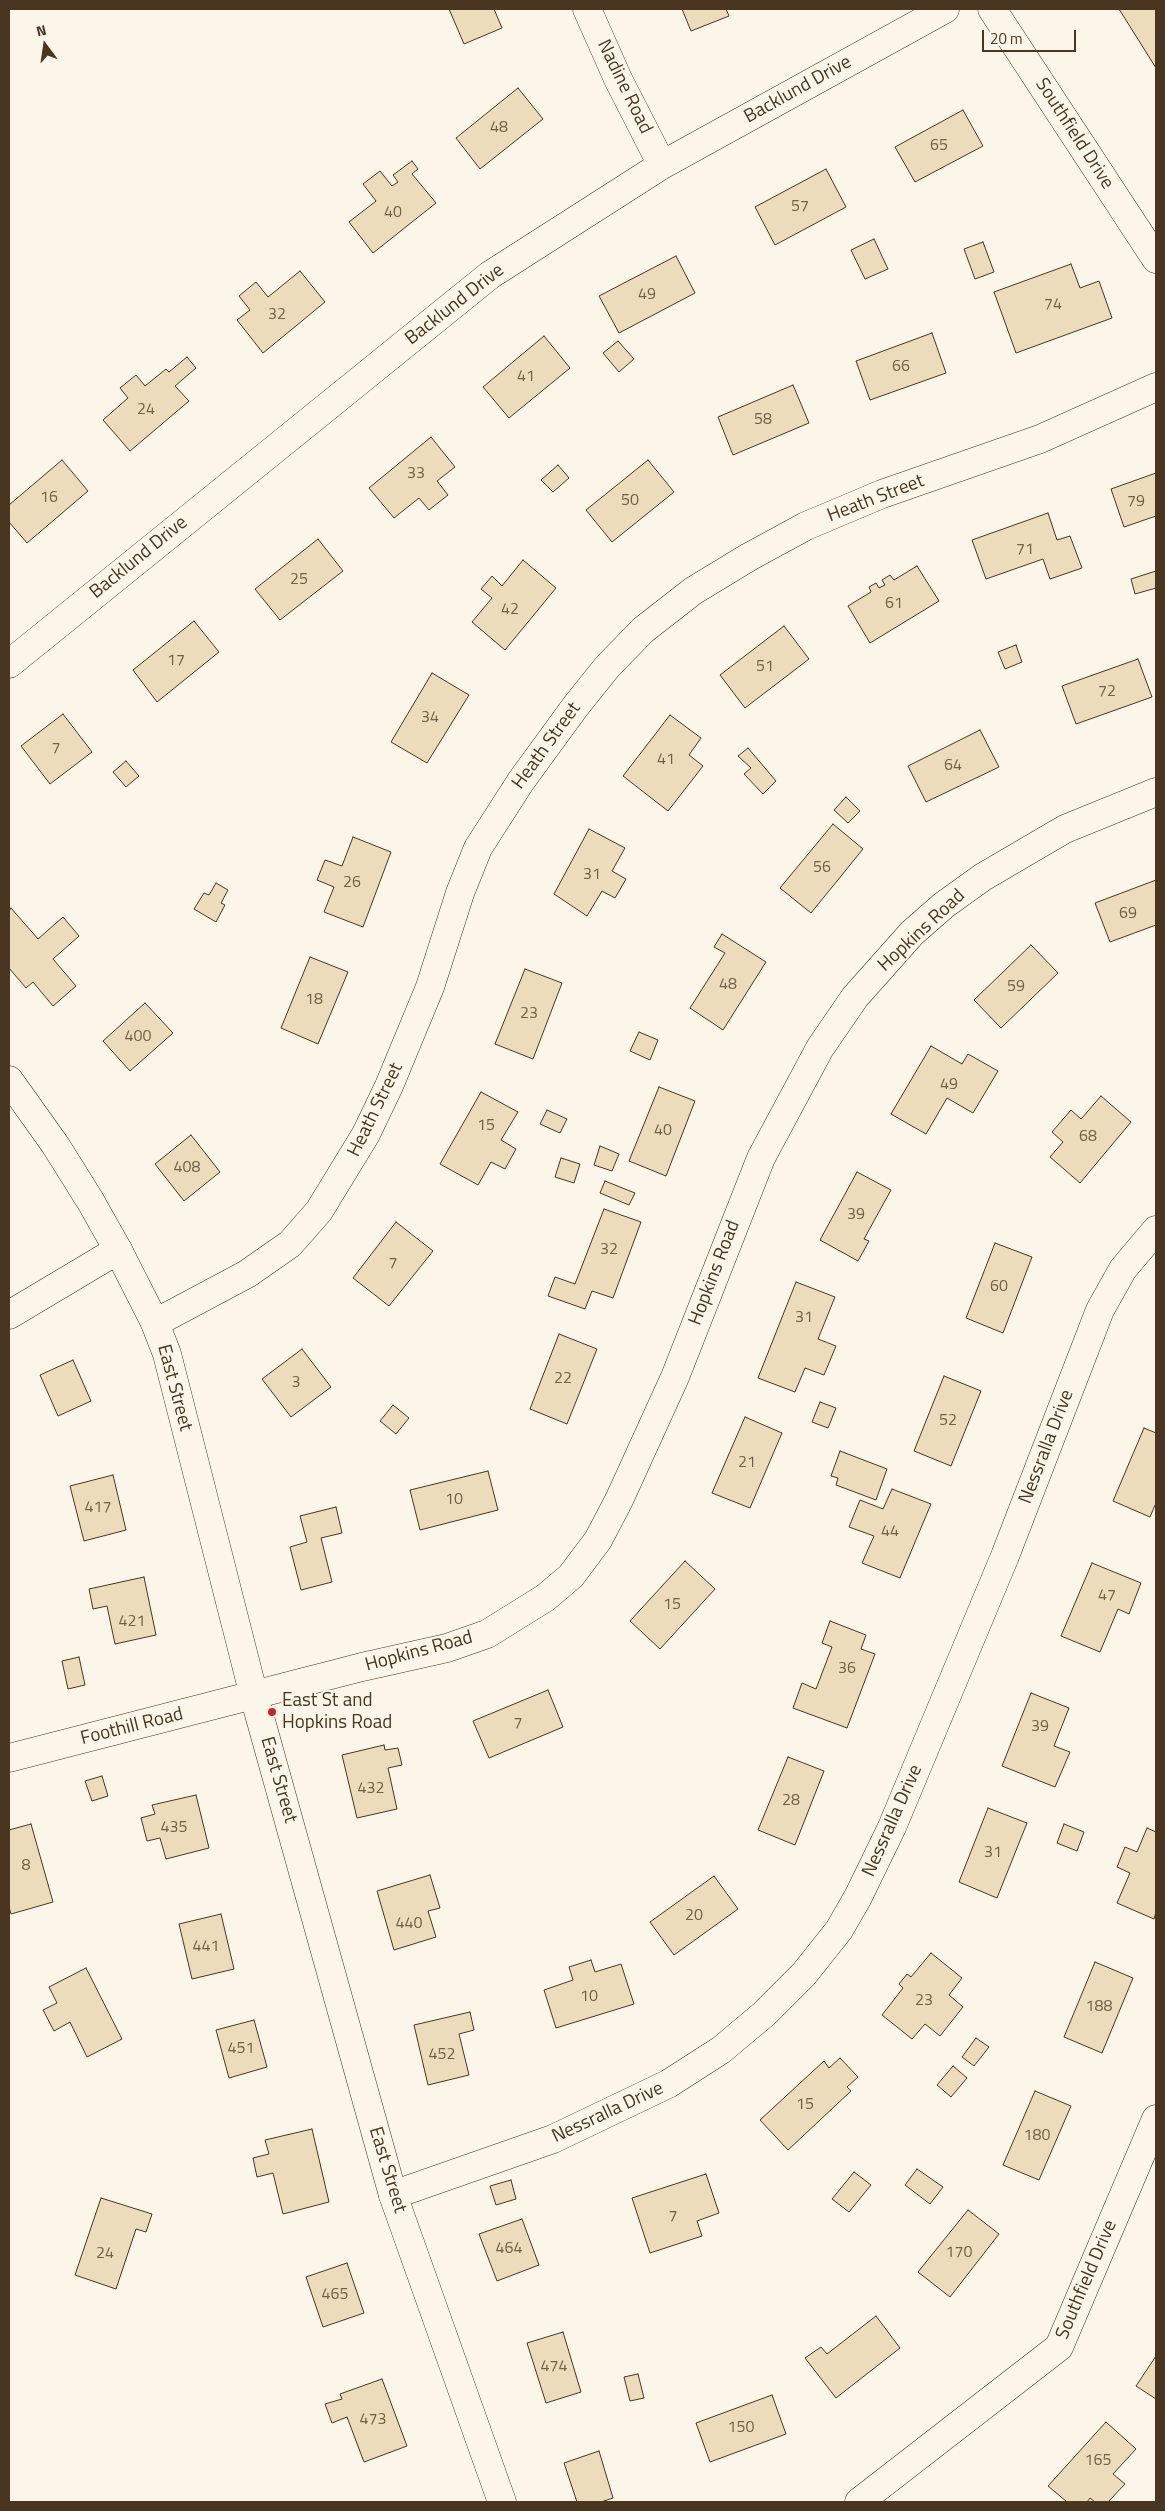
<!DOCTYPE html>
<style>
body{margin:0}
#map{position:relative;width:1165px;height:2511px;overflow:hidden;background:#fbf6e9;font-family:"Titillium Web",sans-serif}
canvas{display:block}
.frame{position:absolute;inset:0;border:10px solid #4a3520;pointer-events:none}
.north{position:absolute;left:20px;top:20px;width:50px;height:50px;-webkit-text-stroke:4px #fbf6e9;paint-order:stroke;rotate:346deg;font-size:14px;font-weight:700;line-height:20px;text-align:center;color:#4a3520}
.north::after{content:'';display:block;margin:auto;width:18px;height:22px;background:#4a3520;clip-path:polygon(50% 0,100% 100%,50% 72%,0 100%)}
.scale{position:absolute;left:982px;top:30px;width:94px;height:22px;box-sizing:border-box;border:2px solid #4a3520;border-top:0;padding-left:6px;font-size:15px;line-height:18px;white-space:nowrap;color:#4a3520;-webkit-text-stroke:4px #fbf6e9;paint-order:stroke}
</style>
<div id="map">
<canvas width="1165" height="2511"></canvas>
<div class="frame"></div>
<div class="north">N</div>
<div class="scale">20 m</div>
</div>
<script>
const context = document.querySelector('canvas').getContext('2d');
context.lineJoin = 'round';
function fillPath(path, color) {
  context.fillStyle = color;
  context.fill(path, 'evenodd');
}
function shape(rows) {
  const path = new Path2D();
  for (const r of rows) {
    path.moveTo(r[0], r[1]);
    for (let i = 2; i < r.length; i += 2) path.lineTo(r[i], r[i + 1]);
  }
  return path;
}
function stroke(path, color, width, dash) {
  context.strokeStyle = color;
  context.lineWidth = width;
  context.lineCap = dash ? 'butt' : 'round';
  context.setLineDash(dash || []);
  context.stroke(path);
}
function label(font, color, halo, rows, align = 'center') {
  context.font = font + ' "Titillium Web",sans-serif';
  context.lineWidth = 4;
  context.setLineDash([]);
  context.textBaseline = 'middle';
  context.strokeStyle = halo;
  context.fillStyle = color;
  for (const [text, x, y, turn = 0] of rows) {
    context.save();
    context.translate(x, y);
    context.rotate((+turn || 0) * Math.PI / 180);
    context.textAlign = isNaN(turn) ? turn : align;
    if (halo) context.strokeText(text, 0, 0);
    context.fillText(text, 0, 0);
    context.restore();
  }
}
const building = shape([
 [449,9,494,9,502,28,464,44,449,9],
 [682,9,726,9,729,16,691,31,682,9],
 [1119,9,1156,9,1156,68,1119,9],
 [518,88,543,119,480,169,456,138,518,88],
 [963,110,983,146,915,182,895,147,963,110],
 [412,161,418,169,412,174,436,203,373,253,349,222,376,201,363,184,380,171,392,186,398,182,393,175,412,161],
 [826,169,846,207,775,245,755,207,826,169],
 [874,239,888,269,865,279,851,250,874,239],
 [983,242,994,272,975,279,964,249,983,242],
 [676,256,695,293,619,333,599,296,676,256],
 [1071,264,1080,288,1099,281,1112,318,1016,353,994,292,1071,264],
 [300,271,325,302,263,353,237,320,250,310,239,296,256,282,268,297,300,271],
 [932,333,946,373,870,400,856,361,932,333],
 [544,336,570,368,509,418,483,387,544,336],
 [618,341,634,359,619,372,603,353,618,341],
 [187,357,196,368,175,386,189,401,130,451,103,420,128,398,120,388,136,375,145,386,166,369,169,372,187,357],
 [793,385,809,423,733,455,718,417,793,385],
 [431,437,455,467,437,481,448,495,429,510,419,498,394,518,369,488,431,437],
 [62,460,88,491,27,543,9,522,9,505,62,460],
 [648,460,674,492,612,542,586,510,648,460],
 [558,465,569,478,553,492,541,480,558,465],
 [1156,473,1156,516,1124,527,1111,489,1156,473],
 [1048,513,1057,540,1070,536,1082,568,1050,579,1043,559,986,579,972,540,1048,513],
 [318,539,343,571,280,620,255,589,318,539],
 [523,560,556,588,505,650,472,622,492,598,481,589,492,576,502,586,523,560],
 [917,566,939,601,870,643,848,606,871,592,869,587,876,583,879,588,885,585,882,580,890,575,894,580,917,566],
 [1156,571,1156,588,1135,594,1131,579,1156,571],
 [194,621,219,652,157,702,133,670,194,621],
 [784,626,809,659,745,708,720,675,784,626],
 [1016,645,1022,662,1005,669,998,652,1016,645],
 [1138,659,1152,697,1076,724,1062,686,1138,659],
 [432,673,469,695,427,763,391,742,432,673],
 [63,714,92,752,50,784,21,746,63,714],
 [670,715,701,738,689,755,703,766,668,811,623,776,670,715],
 [980,730,999,767,926,802,908,766,980,730],
 [748,748,776,781,763,794,744,774,751,768,738,756,748,748],
 [126,761,139,776,126,787,113,772,126,761],
 [846,797,860,811,848,823,834,810,846,797],
 [833,824,863,849,811,913,780,888,833,824],
 [589,829,625,848,612,871,626,879,615,898,602,891,587,916,554,894,589,829],
 [353,837,391,852,363,927,324,912,334,887,317,880,325,860,342,866,353,837],
 [1156,880,1156,925,1110,942,1095,903,1156,880],
 [216,883,228,890,221,903,225,905,216,922,194,909,204,893,209,895,216,883],
 [11,908,38,939,63,917,79,936,53,959,76,986,53,1006,33,982,26,988,9,968,9,911,11,908],
 [722,934,766,962,723,1030,690,1008,725,953,714,947,722,934],
 [1031,945,1058,973,1001,1028,974,1000,1031,945],
 [310,957,348,972,318,1044,281,1028,310,957],
 [525,969,562,983,533,1059,495,1044,525,969],
 [145,1003,173,1033,130,1071,103,1041,145,1003],
 [639,1032,658,1040,650,1060,630,1051,639,1032],
 [931,1046,962,1064,968,1054,998,1071,973,1113,947,1098,926,1134,891,1114,931,1046],
 [659,1087,695,1101,666,1176,629,1161,659,1087],
 [481,1092,518,1112,501,1140,516,1149,505,1169,491,1162,478,1185,440,1164,481,1092],
 [1101,1096,1131,1122,1080,1183,1050,1157,1063,1142,1052,1132,1071,1110,1081,1119,1101,1096],
 [547,1110,567,1119,560,1133,540,1124,547,1110],
 [191,1135,220,1172,184,1201,155,1164,191,1135],
 [600,1146,619,1154,612,1171,594,1165,600,1146],
 [561,1158,580,1164,574,1183,555,1177,561,1158],
 [857,1172,891,1190,864,1239,869,1241,858,1261,820,1240,857,1172],
 [605,1181,635,1193,629,1205,600,1193,605,1181],
 [604,1209,641,1222,613,1298,592,1291,585,1309,548,1296,555,1277,575,1284,604,1209],
 [396,1222,433,1251,389,1306,353,1278,396,1222],
 [995,1243,1032,1257,1003,1333,966,1318,995,1243],
 [796,1282,835,1297,818,1339,836,1346,824,1375,805,1368,795,1392,758,1378,796,1282],
 [559,1334,597,1349,567,1424,530,1409,559,1334],
 [302,1349,331,1387,291,1417,262,1379,302,1349],
 [73,1360,91,1401,58,1416,40,1375,73,1360],
 [944,1376,981,1391,951,1466,914,1451,944,1376],
 [820,1402,836,1408,828,1428,812,1422,820,1402],
 [393,1405,409,1418,396,1434,380,1421,393,1405],
 [745,1417,782,1433,750,1508,712,1493,745,1417],
 [1144,1428,1156,1433,1156,1503,1150,1517,1113,1501,1144,1428],
 [840,1451,887,1469,876,1500,836,1485,838,1478,831,1476,840,1451],
 [488,1471,498,1510,420,1530,410,1490,488,1471],
 [113,1475,126,1530,84,1541,70,1486,113,1475],
 [892,1489,931,1504,900,1578,862,1563,874,1536,849,1527,860,1500,883,1509,892,1489],
 [336,1507,342,1533,321,1538,332,1582,301,1590,290,1547,307,1542,300,1516,336,1507],
 [685,1561,715,1589,660,1649,630,1621,685,1561],
 [1092,1563,1141,1583,1129,1614,1118,1609,1100,1652,1061,1636,1092,1563],
 [144,1577,156,1635,115,1644,107,1606,93,1609,89,1589,144,1577],
 [830,1621,866,1635,861,1649,875,1654,847,1728,793,1708,802,1683,816,1689,832,1647,822,1643,830,1621],
 [79,1657,85,1685,68,1689,62,1661,79,1657],
 [548,1690,563,1727,489,1758,473,1721,548,1690],
 [1031,1693,1069,1708,1054,1746,1070,1752,1055,1787,1002,1766,1031,1693],
 [384,1745,385,1750,398,1748,402,1765,388,1768,397,1809,357,1818,342,1755,384,1745],
 [788,1757,824,1771,795,1845,758,1830,788,1757],
 [102,1776,108,1796,92,1801,85,1781,102,1776],
 [196,1795,209,1848,166,1859,160,1838,147,1841,141,1818,155,1814,152,1805,196,1795],
 [988,1808,1027,1823,997,1898,959,1882,988,1808],
 [31,1824,53,1902,11,1914,9,1907,9,1830,31,1824],
 [1064,1824,1084,1832,1077,1851,1057,1843,1064,1824],
 [1147,1828,1156,1832,1156,1912,1154,1919,1117,1903,1130,1873,1117,1867,1125,1847,1137,1852,1147,1828],
 [430,1875,440,1908,428,1911,436,1937,394,1950,377,1891,430,1875],
 [714,1876,738,1909,674,1955,650,1922,714,1876],
 [221,1914,234,1969,192,1979,179,1924,221,1914],
 [931,1953,962,1978,949,1995,963,2007,940,2036,925,2024,912,2039,882,2015,903,1988,899,1984,907,1974,911,1977,931,1953],
 [591,1960,595,1972,621,1964,634,2004,556,2028,544,1990,573,1980,569,1967,591,1960],
 [1095,1962,1133,1978,1102,2053,1064,2037,1095,1962],
 [86,1968,122,2039,87,2057,70,2022,54,2031,43,2010,57,2003,49,1987,86,1968],
 [470,2012,474,2030,459,2034,469,2075,428,2085,414,2025,470,2012],
 [254,2020,267,2067,229,2078,216,2030,254,2020],
 [976,2038,989,2047,974,2066,962,2057,976,2038],
 [840,2058,858,2077,847,2087,851,2091,788,2150,760,2120,824,2061,829,2068,840,2058],
 [953,2066,967,2078,951,2097,937,2085,953,2066],
 [1035,2091,1071,2106,1039,2180,1003,2165,1035,2091],
 [312,2129,329,2202,283,2214,273,2173,257,2177,253,2158,269,2154,265,2140,312,2129],
 [917,2169,943,2187,930,2204,905,2185,917,2169],
 [854,2172,871,2185,849,2212,832,2199,854,2172],
 [706,2174,719,2213,697,2221,702,2236,650,2253,632,2198,706,2174],
 [511,2180,516,2199,496,2205,490,2186,511,2180],
 [101,2198,152,2214,146,2232,136,2229,116,2289,75,2275,101,2198],
 [968,2210,999,2234,950,2297,918,2272,968,2210],
 [522,2219,539,2265,497,2281,479,2234,522,2219],
 [347,2263,364,2313,323,2327,306,2277,347,2263],
 [876,2316,900,2348,836,2398,805,2358,821,2347,827,2354,876,2316],
 [563,2332,581,2392,546,2403,527,2343,563,2332],
 [1156,2356,1156,2399,1136,2386,1156,2356],
 [638,2374,644,2398,630,2401,624,2377,638,2374],
 [382,2379,407,2446,364,2462,347,2417,332,2423,325,2404,342,2399,340,2394,382,2379],
 [772,2395,786,2434,710,2462,696,2423,772,2395],
 [1106,2422,1136,2449,1113,2474,1125,2484,1108,2502,1095,2502,1090,2498,1087,2502,1067,2502,1048,2486,1106,2422],
 [599,2451,613,2498,601,2502,577,2502,564,2463,599,2451]
]);
fillPath(building, '#ecdcbc');
stroke(building, '#4a3520', 1);
const minor = shape([
 [587,9,618,79,662,165],
 [992,9,1156,259],
 [9,664,490,275,662,165,945,9],
 [9,1315,118,1250],
 [155,1323,247,1274,290,1244,319,1211,366,1134,389,1086,430,987,460,893,478,848,521,781,575,707,607,667,643,630,693,591,749,557,806,526,882,494,1040,439,1156,387],
 [9,1758,362,1667,447,1648,487,1634,545,1598,571,1576,598,1540,619,1500,675,1377,761,1158,820,1048,855,997,912,933,944,905,983,877,1065,829,1156,792],
 [393,2195,553,2139,668,2084,721,2050,764,2014,804,1974,839,1930,858,1897,892,1827,1005,1556,1100,1310,1123,1269,1156,1230],
 [859,2502,1059,2347,1156,2119]
]);
const tertiary = shape([
 [9,1080,56,1146,91,1202,118,1250,155,1323,167,1354,254,1696,393,2195,502,2502]
]);
stroke(minor, '#4a3520', 29);
stroke(tertiary, '#4a3520', 29);
stroke(minor, '#fbf6e9', 28);
stroke(tertiary, '#fbf6e9', 28);
for (const [x, y, r, color] of [
 [272,1712,5,"#c62828"]
]) {
  const dot = new Path2D();
  dot.arc(x, y, r, 0, 2 * Math.PI);
  context.fillStyle = color;
  context.fill(dot);
  stroke(dot, '#fbf6e9', 2);
}
label('16px', '#725f47', null, [
 ["48",499,128],
 ["65",939,146],
 ["57",800,207],
 ["40",393,213],
 ["49",647,295],
 ["74",1053,305],
 ["32",277,315],
 ["66",901,367],
 ["41",526,377],
 ["24",146,410],
 ["58",763,420],
 ["33",416,474],
 ["16",49,498],
 ["50",630,501],
 ["79",1136,502],
 ["71",1025,550],
 ["25",299,580],
 ["61",894,604],
 ["42",510,610],
 ["17",176,661],
 ["51",765,667],
 ["72",1107,692],
 ["34",430,718],
 ["7",56,749],
 ["41",666,760],
 ["64",953,766],
 ["56",822,868],
 ["31",592,875],
 ["26",352,883],
 ["69",1128,914],
 ["48",728,985],
 ["59",1016,987],
 ["18",314,1000],
 ["23",529,1014],
 ["400",138,1037],
 ["49",949,1085],
 ["15",486,1126],
 ["40",663,1131],
 ["68",1088,1137],
 ["408",187,1168],
 ["39",856,1215],
 ["32",609,1250],
 ["7",393,1264],
 ["60",999,1287],
 ["31",804,1318],
 ["22",563,1379],
 ["3",296,1383],
 ["52",948,1421],
 ["21",747,1463],
 ["10",454,1500],
 ["417",98,1508],
 ["44",890,1532],
 ["47",1107,1596],
 ["15",672,1605],
 ["421",132,1622],
 ["36",847,1669],
 ["7",518,1724],
 ["39",1040,1727],
 ["432",371,1789],
 ["28",791,1801],
 ["435",174,1828],
 ["31",993,1853],
 ["8",26,1866],
 ["20",694,1916],
 ["440",409,1924],
 ["441",206,1947],
 ["10",589,1997],
 ["23",924,2001],
 ["188",1099,2007],
 ["451",241,2049],
 ["452",442,2055],
 ["15",805,2105],
 ["180",1037,2136],
 ["7",673,2217],
 ["464",509,2249],
 ["170",959,2253],
 ["24",105,2254],
 ["465",335,2295],
 ["474",554,2367],
 ["473",373,2420],
 ["150",741,2428],
 ["165",1098,2461]
]);
label('19px', '#4a3520', '#fbf6e9', [
 ["Nadine Road",624,87,64],
 ["Backlund Drive",798,90,-29],
 ["Southfield Drive",1074,134,57],
 ["Backlund Drive",455,305,-38],
 ["Heath Street",876,499,-21],
 ["Backlund Drive",139,558,-39],
 ["Heath Street",547,746,-54],
 ["Hopkins Road",922,931,-43],
 ["Heath Street",376,1110,-64],
 ["Hopkins Road",715,1273,-69],
 ["East Street",174,1388,75],
 ["Nessralla Drive",1047,1447,-69],
 ["Hopkins Road",419,1652,-15],
 ["Foothill Road",132,1727,-14],
 ["East Street",278,1780,74],
 ["Nessralla Drive",893,1821,-66],
 ["Nessralla Drive",608,2113,-25],
 ["East Street",387,2170,73],
 ["Southfield Drive",1087,2280,-67]
]);
label('19px', '#4a3520', '#fbf6e9', [
 ["East St and",282,1701],
 ["Hopkins Road",282,1723]
], 'left');
</script>
